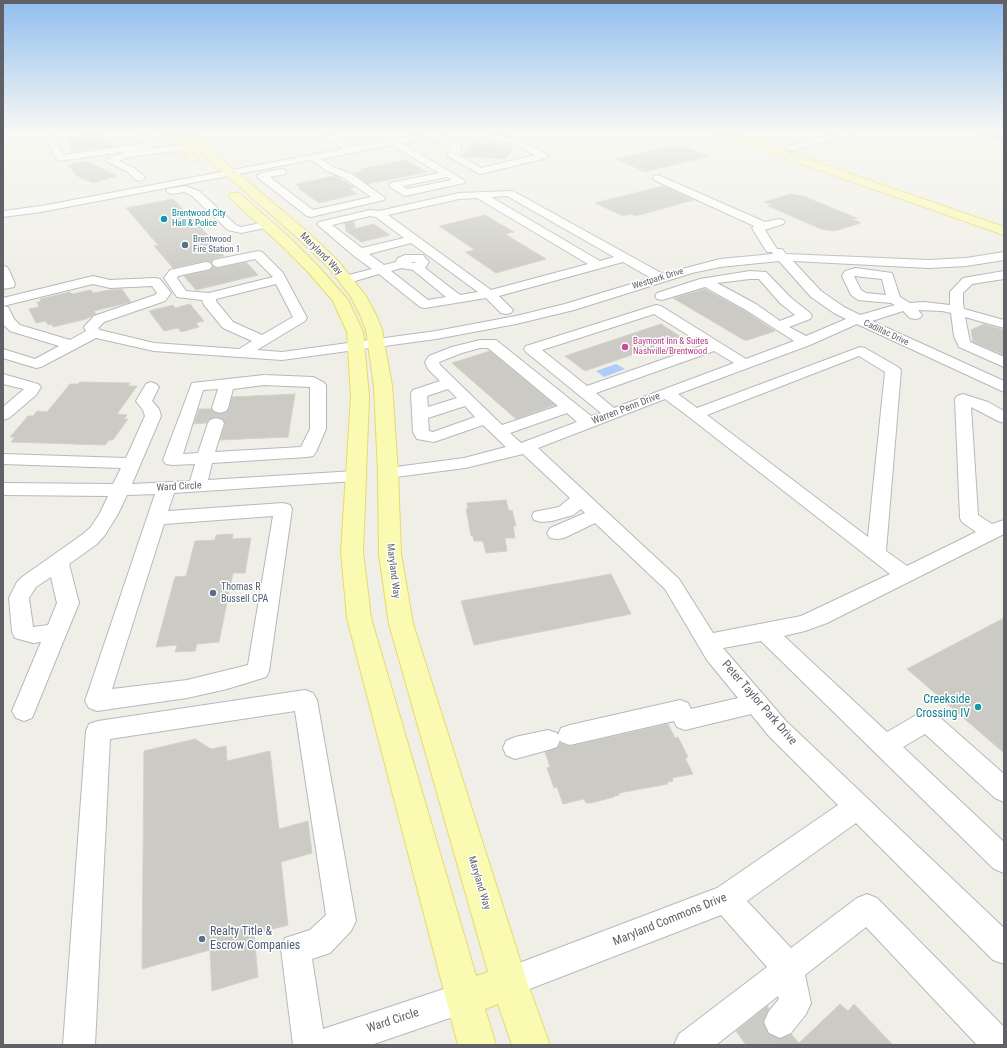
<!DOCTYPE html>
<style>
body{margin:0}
#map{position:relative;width:1007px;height:1048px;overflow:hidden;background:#f0efe7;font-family:"Roboto Condensed",sans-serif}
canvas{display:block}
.frame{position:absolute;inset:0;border:4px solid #5f6166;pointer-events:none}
</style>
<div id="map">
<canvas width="1007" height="1048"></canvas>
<div class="frame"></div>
</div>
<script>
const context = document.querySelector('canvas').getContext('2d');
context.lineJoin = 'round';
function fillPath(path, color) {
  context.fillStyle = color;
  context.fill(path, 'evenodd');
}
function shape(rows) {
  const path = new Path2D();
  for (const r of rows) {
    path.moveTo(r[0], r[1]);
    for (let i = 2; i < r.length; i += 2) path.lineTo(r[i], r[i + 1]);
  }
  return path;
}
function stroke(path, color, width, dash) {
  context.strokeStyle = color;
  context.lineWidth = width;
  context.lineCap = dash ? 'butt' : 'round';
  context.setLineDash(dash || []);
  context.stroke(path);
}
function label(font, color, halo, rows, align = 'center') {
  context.font = font + ' "Roboto Condensed",sans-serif';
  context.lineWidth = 3;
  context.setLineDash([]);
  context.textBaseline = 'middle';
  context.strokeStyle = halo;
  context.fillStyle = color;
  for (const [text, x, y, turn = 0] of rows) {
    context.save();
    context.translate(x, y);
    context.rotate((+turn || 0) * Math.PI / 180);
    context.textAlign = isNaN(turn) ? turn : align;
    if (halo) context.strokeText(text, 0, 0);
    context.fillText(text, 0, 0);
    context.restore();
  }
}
fillPath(shape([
 [977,132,1004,132,1004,142,979,134],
 [616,364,625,369,604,377,596,371]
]), '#aeccfa');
const building = shape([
 [103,134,112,145,72,151,66,139,103,134],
 [473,143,493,144,514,146,505,159,463,156,473,143],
 [670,146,673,148,682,146,709,156,645,172,616,159,670,146],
 [406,160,427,172,368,184,353,173,363,170,361,169,406,160],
 [87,161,117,176,93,183,77,176,68,165,87,161],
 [335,176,354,187,349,188,357,194,319,203,298,188,300,188,296,184,335,176],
 [663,186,694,200,636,216,631,214,623,216,595,203,663,186],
 [790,194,803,196,857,218,852,219,861,223,834,231,821,229,768,206,772,205,764,202,790,194],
 [173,199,213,240,209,240,224,256,214,259,211,262,206,261,173,268,154,246,158,245,126,208,173,199],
 [485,215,514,232,505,234,546,259,496,273,465,252,475,250,439,226,485,215],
 [374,224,390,235,361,242,346,231,374,224],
 [246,262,258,275,196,290,184,276,210,270,213,267,218,268,246,262],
 [705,289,745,311,775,331,748,340,744,340,673,298,705,289],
 [110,290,122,289,131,302,94,311,96,314,86,319,53,327,52,324,48,325,46,321,36,323,29,309,39,307,37,302,41,302,40,299,70,292,72,294,91,290,93,293,110,290],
 [190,304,204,321,196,323,199,327,181,332,178,328,164,331,149,311,173,305,175,308,190,304],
 [661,324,681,337,677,338,678,339,585,371,565,356,661,324],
 [984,324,1004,330,1004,355,973,342,971,330,984,324],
 [490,351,555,405,516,419,452,363,490,351],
 [80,382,130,383,128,386,137,386,117,414,127,415,124,419,128,419,113,440,109,440,105,445,11,442,15,437,10,437,28,416,33,416,37,411,47,412,70,384,78,384,80,382],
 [295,394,288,437,220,440,225,423,222,419,216,417,210,419,206,423,194,424,199,409,211,409,214,412,220,414,226,412,229,408,232,397,295,394],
 [506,500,509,511,512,510,516,526,513,526,515,538,505,538,507,551,486,553,483,541,474,541,473,536,471,536,466,509,468,509,467,503,506,500],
 [233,534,232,539,251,538,245,573,233,573,219,642,197,644,195,651,175,652,177,645,156,647,175,577,186,576,195,541,215,540,216,535,233,534],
 [611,574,631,614,474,645,461,601,611,574],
 [1004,618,1004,753,907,669,1004,618],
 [668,724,675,738,678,737,688,757,685,758,693,774,672,778,673,781,667,782,668,784,619,793,619,795,614,796,614,797,591,803,586,803,584,799,563,804,557,787,554,788,547,768,550,767,545,752,557,748,560,743,570,746,668,724],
 [195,739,211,749,226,746,227,761,270,751,279,829,308,821,312,853,281,862,288,925,254,934,258,977,212,991,210,950,142,969,144,751,195,739],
 [840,1004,848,1011,854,1004,893,1045,746,1045,736,1031,767,1006,769,1009,763,1023,768,1034,779,1039,791,1034,799,1043,840,1004]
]);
fillPath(building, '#cbcac4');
stroke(building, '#d4d2c6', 1);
stroke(shape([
 [102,146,112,144],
 [345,226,359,223]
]), '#ccccc7', 10, [10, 5]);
stroke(shape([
 [216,423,220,408]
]), '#ccccc7', 17, [17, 8]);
stroke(shape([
 [756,1045,780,1022]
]), '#ccccc7', 28, [28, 14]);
const minor = shape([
 [66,132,89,132,85,135,55,139,63,155,144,143,137,132,146,132,155,145,150,148,60,161,57,160,45,137,50,134,66,132],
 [319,132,329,132,352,147,431,132,449,132,448,134,437,136,460,144,462,148,457,154,481,168,535,155,513,143,489,140,485,138,483,132,491,132,494,135,518,138,549,156,547,158,480,174,449,157,447,155,452,147,426,138,402,143,465,181,464,183,405,196,390,187,389,185,390,183,439,173,392,145,321,159,333,167,352,174,385,198,384,200,311,217,307,216,258,178,257,176,258,174,281,169,285,170,286,172,285,174,270,177,313,210,371,197,344,178,327,171,311,160,41,212,3,217,3,211,41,206,343,149,319,132],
 [447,177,451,180,407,189,403,186,447,177],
 [841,132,856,132,855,134,791,151,786,148,788,146,841,132],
 [182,145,187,148,185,150,129,157,119,161,134,168,144,176,145,178,140,181,136,180,128,172,106,161,108,159,127,151,182,145],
 [658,175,765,222,779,219,783,220,785,222,783,224,765,230,777,249,782,249,786,254,929,260,966,258,1004,252,1004,260,966,266,929,268,793,261,821,291,844,307,860,315,895,305,891,303,858,300,851,295,842,276,845,271,856,268,892,273,900,297,910,303,924,302,950,305,950,292,963,278,1004,271,1004,279,972,284,963,293,963,303,964,309,1004,320,1004,328,965,317,970,342,1004,357,1004,367,959,347,954,336,951,313,942,311,918,310,922,315,920,318,915,319,910,318,903,311,872,321,1004,381,1004,392,857,324,810,345,678,394,697,408,860,347,865,348,898,367,901,370,886,551,907,566,976,532,962,522,960,518,955,399,957,396,963,394,969,396,988,402,1004,411,1004,423,998,421,971,407,978,515,992,524,1004,520,1004,534,827,623,805,631,784,636,887,732,918,714,927,711,936,714,1004,774,1004,802,995,798,925,734,903,747,1004,842,1004,873,994,869,761,641,723,648,786,721,1004,928,1004,964,993,960,856,823,747,901,791,948,857,898,867,894,877,898,1004,1027,1004,1045,977,1045,866,927,805,975,811,1003,806,1014,791,1033,780,1038,769,1033,764,1022,769,1011,779,999,778,996,716,1045,674,1045,679,1034,767,967,721,915,509,997,498,993,494,982,498,971,717,888,838,805,768,735,751,714,685,730,677,727,674,721,570,745,561,742,560,740,557,747,548,750,515,759,506,755,503,748,506,741,515,737,548,730,557,733,558,735,561,728,570,725,680,700,688,703,691,709,738,698,707,660,665,589,595,523,564,538,557,539,550,538,547,533,550,528,585,513,581,509,573,515,552,521,541,522,534,520,532,516,534,512,559,507,570,498,523,454,465,468,388,478,382,477,379,473,382,469,388,468,464,458,506,447,483,425,434,442,417,439,413,432,411,393,413,390,440,381,428,369,425,362,429,356,452,347,480,340,496,340,591,416,601,413,526,352,524,349,526,346,656,305,661,306,746,359,794,341,746,310,705,287,662,300,657,299,655,296,657,293,700,279,750,271,766,272,790,297,810,313,812,316,810,319,789,327,806,336,846,319,834,313,811,297,779,261,720,267,692,273,574,310,516,324,436,339,282,360,154,351,96,338,41,367,36,368,3,358,3,349,35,359,59,346,10,331,3,324,3,298,93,276,110,280,155,278,160,279,171,293,165,301,104,322,98,328,100,330,154,343,239,349,252,341,223,328,204,305,202,300,177,297,164,278,170,270,206,262,210,263,212,266,210,269,178,276,177,278,186,291,209,293,273,277,255,259,218,267,214,266,212,263,214,260,258,251,262,252,283,273,307,318,305,321,257,350,282,352,436,331,516,316,565,304,651,278,623,262,499,296,513,310,511,313,506,314,501,313,486,298,425,308,420,307,379,274,345,284,341,283,339,280,341,277,372,269,354,256,319,226,317,224,319,222,370,210,379,211,459,193,513,191,663,274,720,259,773,254,772,252,767,252,765,249,752,228,754,226,654,180,653,178,654,176,658,175],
 [507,196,614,257,600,261,491,197,507,196],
 [477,198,588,264,491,290,388,215,459,199,477,198],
 [370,216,376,217,404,238,362,248,332,225,370,216],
 [411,243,478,292,460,295,425,268,429,262,423,255,405,255,398,258,396,262,384,265,369,254,411,243],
 [409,262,416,262,414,263,409,262],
 [402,268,413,270,446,297,428,300,391,271,402,268],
 [854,276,882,279,886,295,866,293,861,290,854,276],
 [750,279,759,279,780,303,795,315,780,321,756,304,717,283,750,279],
 [93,284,110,288,152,286,157,293,155,295,94,316,84,327,86,331,70,340,20,325,14,319,8,307,3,306,93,284],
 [276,284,293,317,262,335,233,322,216,301,216,299,276,284],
 [654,314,704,345,587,386,542,350,654,314],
 [480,348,488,348,558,406,502,425,440,365,439,362,462,353,480,348],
 [714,351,734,363,614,408,596,393,714,351],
 [859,356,885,372,868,537,707,415,859,356],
 [448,389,457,398,428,407,427,396,448,389],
 [665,399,689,417,890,574,801,616,713,633,679,579,538,448,665,399],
 [465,406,475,417,433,432,429,431,428,418,465,406],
 [567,413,577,422,521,443,510,433,567,413],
 [185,186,199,191,236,225,241,227,266,222,270,223,272,225,270,227,241,233,228,230,191,195,184,192,171,194,166,191,167,189,185,186],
 [3,266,7,267,9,270,15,284,14,287,3,289,3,266],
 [3,374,38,384,41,387,36,395,9,418,3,420,3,407,24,389,3,384,3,374],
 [264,375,313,377,323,382,326,385,326,429,316,452,313,456,307,457,212,463,208,480,355,471,361,472,364,476,361,480,355,481,174,493,168,511,283,503,290,505,292,509,269,671,266,677,227,689,187,698,97,711,89,708,85,701,155,494,127,495,118,514,105,535,97,544,69,564,79,603,32,718,24,721,16,718,12,711,41,642,33,643,15,638,12,632,9,598,17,582,22,577,83,534,91,527,100,513,108,496,3,495,3,483,113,484,121,468,3,464,3,454,126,458,145,416,143,410,136,401,146,384,151,382,156,384,159,387,152,401,159,409,161,416,132,484,190,481,195,464,172,465,166,464,163,460,192,383,264,375],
 [264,385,310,387,310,429,301,447,215,452,224,423,222,420,216,418,210,420,208,423,198,453,183,454,203,390,218,389,212,408,214,411,220,413,226,411,228,408,233,389,264,385],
 [273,516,248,665,187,680,112,689,164,524,273,516],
 [51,577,57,603,48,625,33,627,29,598,36,587,51,577],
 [305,690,313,693,317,700,356,921,351,931,330,953,312,959,323,1029,465,982,476,987,481,998,476,1009,371,1045,293,1045,281,949,285,938,310,930,326,915,295,711,110,739,95,1045,63,1045,86,731,89,724,98,721,305,690]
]);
const major = shape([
 [164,132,175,132,197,157,199,159,197,161,189,161,164,132],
 [182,132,193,132,206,146,311,235,339,262,366,296,377,317,382,330,392,386,398,473,401,554,413,624,527,982,550,1045,512,1045,498,1004,485,1009,496,1045,458,1045,347,618,341,552,351,397,347,332,333,301,309,273,281,245,231,199,229,196,231,193,239,193,291,239,319,267,348,300,363,332,369,397,363,552,371,618,476,976,488,972,389,624,379,554,378,473,374,386,366,330,361,317,351,297,329,268,301,241,198,150,182,132],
 [715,132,730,132,1004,227,1004,235,716,134,715,132]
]);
stroke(minor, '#b7b8bd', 2);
stroke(major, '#e9da68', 2);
fillPath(minor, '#fff');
fillPath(major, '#fafab2');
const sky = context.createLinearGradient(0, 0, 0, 279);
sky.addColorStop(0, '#91beef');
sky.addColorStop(0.47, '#f8f8f4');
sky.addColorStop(1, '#f8f8f400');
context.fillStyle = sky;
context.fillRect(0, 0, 1007, 279);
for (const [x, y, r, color] of [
 [164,219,4,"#0f9aa8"],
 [185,245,4,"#5c6f8a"],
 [625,347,4,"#d1479c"],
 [213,593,4,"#5c6f8a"],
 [978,707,4,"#0f9aa8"],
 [202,939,4,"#5c6f8a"]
]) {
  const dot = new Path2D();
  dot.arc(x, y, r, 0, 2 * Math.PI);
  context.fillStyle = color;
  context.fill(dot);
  stroke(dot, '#fff', 1.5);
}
label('9px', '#0d838f', '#fff', [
 ["Brentwood City",172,214],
 ["Hall & Police",172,224]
], 'left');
label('9px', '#4e5e75', '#fff', [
 ["Brentwood",193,240],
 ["Fire Station 1",193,250]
], 'left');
label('9px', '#5f6166', '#fff', [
 ["Westpark Drive",658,279,-17],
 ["Cadillac Drive",886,333,25]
]);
label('9px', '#b23c85', '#fff', [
 ["Baymont Inn & Suites",633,342],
 ["Nashville/Brentwood",633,352]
], 'left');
label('10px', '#5f6166', '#fff', [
 ["Maryland Way",321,254,45],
 ["Warren Penn Drive",626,409,-21],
 ["Ward Circle",179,487,-3],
 ["Maryland Way",393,571,83],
 ["Maryland Way",479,883,73]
]);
label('10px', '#4e5e75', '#fff', [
 ["Thomas R",221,587],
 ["Bussell CPA",221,599]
], 'left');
label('12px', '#0d838f', '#fff', [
 ["Creekside",970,700],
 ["Crossing IV",970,714]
], 'right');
label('12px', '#5f6166', '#fff', [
 ["Peter Taylor Park Drive",759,703,49],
 ["Maryland Commons Drive",670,920,-22],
 ["Ward Circle",393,1021,-18]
]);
label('12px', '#4e5e75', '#fff', [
 ["Realty Title &",210,932],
 ["Escrow Companies",210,946]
], 'left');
</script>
